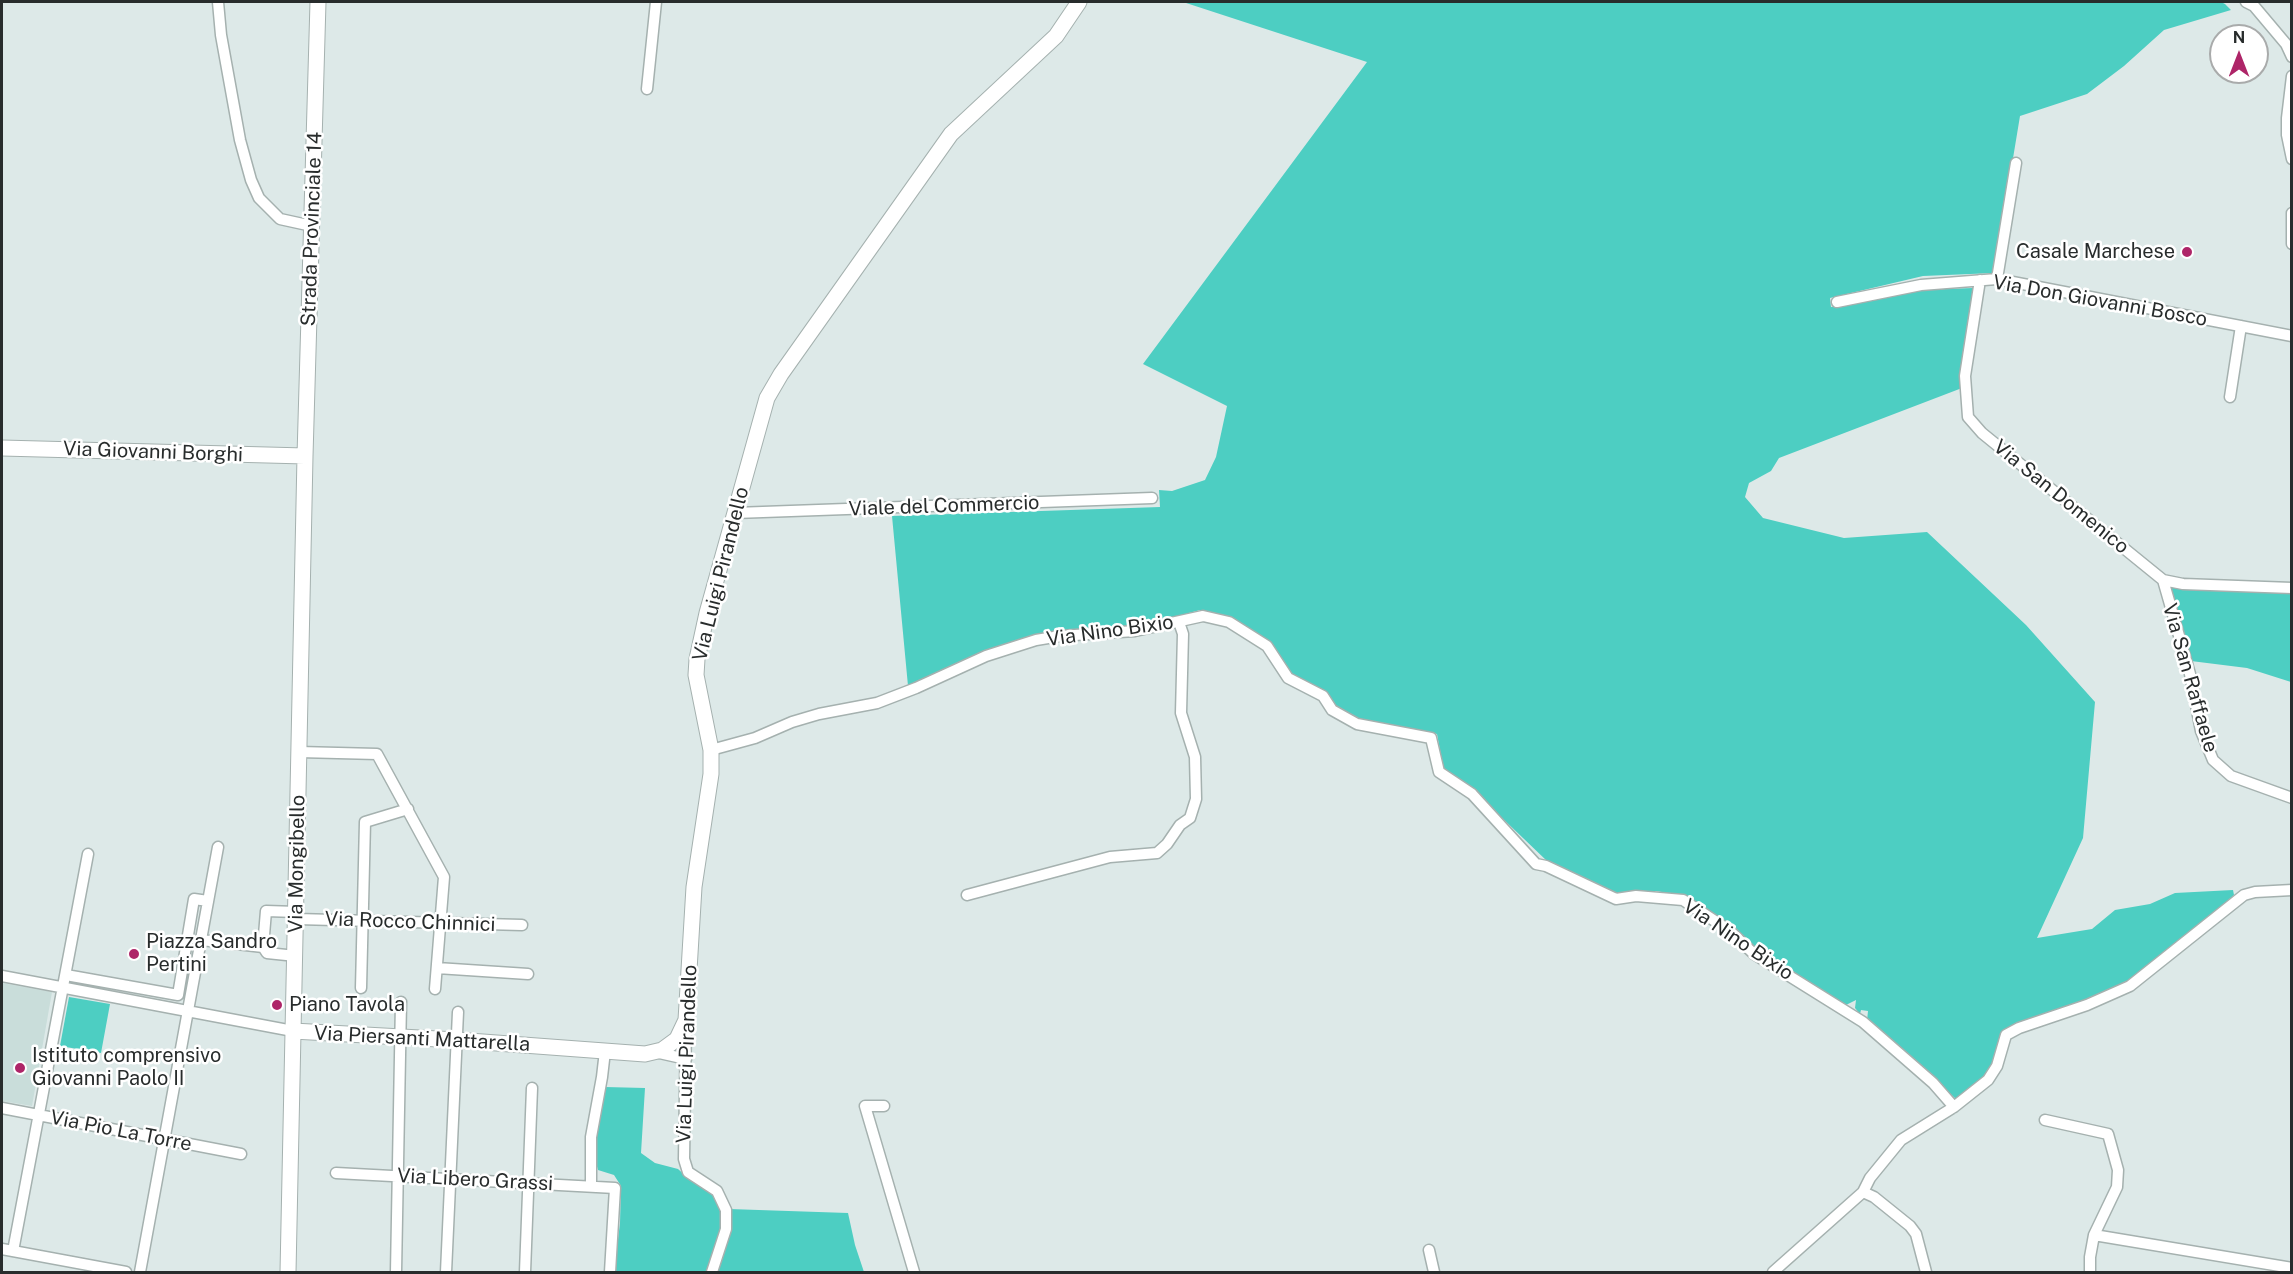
<!DOCTYPE html>
<style>
body{margin:0}
#map{position:relative;width:2293px;height:1274px;overflow:hidden;background:#dde9e8;font-family:"Public Sans",sans-serif}
canvas{display:block}
.frame{position:absolute;inset:0;border:3px solid #282c2c;pointer-events:none}
.north{position:absolute;left:2209px;top:24px;width:60px;height:60px;box-sizing:border-box;background:#fff;border:2px solid #a9abab;border-radius:50%;rotate:0deg;font-size:16px;font-weight:700;line-height:24px;text-align:center;color:#282c2c}
.north::after{content:'';display:block;margin:auto;width:21px;height:27px;background:#ae2568;clip-path:polygon(50% 0,100% 100%,50% 72%,0 100%)}
</style>
<div id="map">
<canvas width="2293" height="1274"></canvas>
<div class="frame"></div>
<div class="north">N</div>
</div>
<script>
const context = document.querySelector('canvas').getContext('2d');
context.lineJoin = 'round';
function fillPath(path, color) {
  context.fillStyle = color;
  context.fill(path, 'evenodd');
}
function shape(rows) {
  const path = new Path2D();
  for (const r of rows) {
    path.moveTo(r[0], r[1]);
    for (let i = 2; i < r.length; i += 2) path.lineTo(r[i], r[i + 1]);
  }
  return path;
}
function stroke(path, color, width, dash) {
  context.strokeStyle = color;
  context.lineWidth = width;
  context.lineCap = dash ? 'butt' : 'round';
  context.setLineDash(dash || []);
  context.stroke(path);
}
function label(font, color, halo, rows, align = 'center') {
  context.font = font + ' "Public Sans",sans-serif';
  context.lineWidth = 5;
  context.setLineDash([]);
  context.textBaseline = 'middle';
  context.strokeStyle = halo;
  context.fillStyle = color;
  for (const [text, x, y, turn = 0] of rows) {
    context.save();
    context.translate(x, y);
    context.rotate((+turn || 0) * Math.PI / 180);
    context.textAlign = isNaN(turn) ? turn : align;
    if (halo) context.strokeText(text, 0, 0);
    context.fillText(text, 0, 0);
    context.restore();
  }
}
fillPath(shape([
 [2,983,52,992,32,1106,2,1101]
]), '#c9ddda');
fillPath(shape([
 [1183,2,2221,2,2225,4,2231,10,2164,30,2124,66,2087,94,2020,116,1994,273,1923,276,1830,298,1831,307,1919,290,1973,288,1961,369,1962,388,1779,458,1771,471,1749,483,1745,497,1763,518,1844,538,1927,532,2026,625,2095,702,2083,838,2037,938,2092,929,2115,910,2150,904,2175,893,2233,890,2234,895,2213,914,2132,979,2086,1001,2017,1025,1986,1077,1956,1099,1867,1021,1868,1011,1861,1010,1860,1014,1855,1008,1856,1000,1844,1006,1757,952,1684,896,1656,891,1636,891,1617,896,1547,861,1475,792,1444,772,1437,734,1369,723,1338,710,1293,677,1234,621,1200,610,1146,625,1030,636,908,686,892,516,1160,507,1159,490,1172,491,1205,480,1216,457,1227,406,1143,364,1367,62],
 [2171,586,2291,592,2291,682,2247,668,2191,661,2167,589],
 [69,997,110,1004,101,1053,60,1046],
 [605,1087,645,1088,641,1153,655,1163,678,1169,689,1179,708,1189,715,1197,722,1214,722,1230,708,1272,614,1272,620,1223,621,1186,614,1175,598,1170,595,1159,597,1119],
 [729,1209,848,1213,855,1245,864,1272,716,1272,731,1229]
]), '#4dcec2');
const street = shape([
 [218,2,221,35,240,140,251,180,259,198,280,219,312,226],
 [2246,2,2254,6,2286,44,2292,57],
 [2292,76,2287,118,2287,135,2292,159],
 [647,89,656,2],
 [2292,213,2292,244],
 [1997,279,2016,163],
 [1980,280,1965,376,1968,417,1982,433,2163,580,2183,584,2292,588],
 [1837,302,1921,285,1997,279,2292,336],
 [2230,397,2241,326],
 [735,513,1152,498],
 [2163,580,2190,674,2201,731,2213,760,2231,776,2292,798],
 [711,750,755,738,792,722,819,714,877,703,916,688,986,656,1036,640,1060,636,1135,631,1203,616,1229,622,1267,646,1288,678,1323,696,1332,710,1357,724,1431,738,1439,772,1472,794,1536,864,1546,866,1616,899,1636,896,1683,900,1730,931,1754,954,1863,1022,1933,1083,1954,1107],
 [299,752,377,754,444,877,435,989],
 [967,895,1110,857,1157,853,1167,844,1180,825,1190,818,1196,799,1195,757,1181,713,1183,634,1179,622],
 [297,919,522,925],
 [201,940,263,947,267,953,296,956],
 [263,947,266,911,297,912],
 [437,968,528,974],
 [66,975,178,995,194,899,208,901],
 [2,976,293,1031],
 [361,988,365,822,408,809],
 [686,1024,684,1159,688,1172,717,1191,726,1210,726,1229,712,1272],
 [655,1052,686,1059],
 [884,1106,865,1106,914,1272],
 [2,1108,241,1154],
 [2045,1120,2108,1134,2118,1170,2117,1187,2094,1235,2090,1257,2090,1272],
 [336,1173,615,1188,610,1272],
 [591,1186,591,1137,602,1077,605,1051],
 [1863,1192,1874,1197,1910,1226,1916,1234,1926,1272],
 [2094,1235,2292,1268],
 [2,1249,126,1272],
 [1429,1250,1434,1272],
 [13,1251,88,854],
 [140,1272,218,847],
 [396,1272,401,1002],
 [446,1272,458,1012],
 [525,1272,532,1088],
 [1773,1272,1863,1192,1870,1178,1901,1140,1954,1107,1988,1080,1997,1066,2006,1035,2019,1028,2087,1005,2130,986,2244,895,2255,892,2292,890]
]);
const secondary = shape([
 [2,448,305,456],
 [293,1031,456,1040,645,1054,662,1050,677,1039,686,1020,694,887,711,774,711,750,696,675,697,659,707,613,767,398,781,374,951,134,1056,36,1079,2],
 [288,1272,305,456,318,2]
]);
stroke(street, '#a5b1af', 13);
stroke(secondary, '#a5b1af', 17);
stroke(street, '#fff', 10);
stroke(secondary, '#fff', 15);
for (const [x, y, r, color] of [
 [2187,252,6,"#ae2568"],
 [134,954,6,"#ae2568"],
 [277,1005,6,"#ae2568"],
 [20,1068,6,"#ae2568"]
]) {
  const dot = new Path2D();
  dot.arc(x, y, r, 0, 2 * Math.PI);
  context.fillStyle = color;
  context.fill(dot);
  stroke(dot, '#fff', 2);
}
label('20px', '#282c2c', '#fff', [
 ["Strada Provinciale 14",312,229,-88],
 ["Via Don Giovanni Bosco",2100,301,10],
 ["Via Giovanni Borghi",153,452,2],
 ["Via San Domenico",2061,497,39],
 ["Viale del Commercio",944,506,-2],
 ["Via Luigi Pirandello",721,574,-76],
 ["Via Nino Bixio",1110,631,-8],
 ["Via San Raffaele",2190,678,74],
 ["Via Mongibello",297,864,-89],
 ["Via Rocco Chinnici",410,922,2],
 ["Via Nino Bixio",1738,940,34],
 ["Via Piersanti Mattarella",422,1039,3],
 ["Via Luigi Pirandello",687,1054,-88],
 ["Via Pio La Torre",121,1131,11],
 ["Via Libero Grassi",475,1180,3]
]);
label('20px', '#282c2c', '#fff', [
 ["Casale Marchese",2175,252,"right"],
 ["Piazza Sandro",146,942],
 ["Pertini",146,965],
 ["Piano Tavola",289,1005],
 ["Istituto comprensivo",32,1056],
 ["Giovanni Paolo II",32,1079]
], 'left');
</script>
